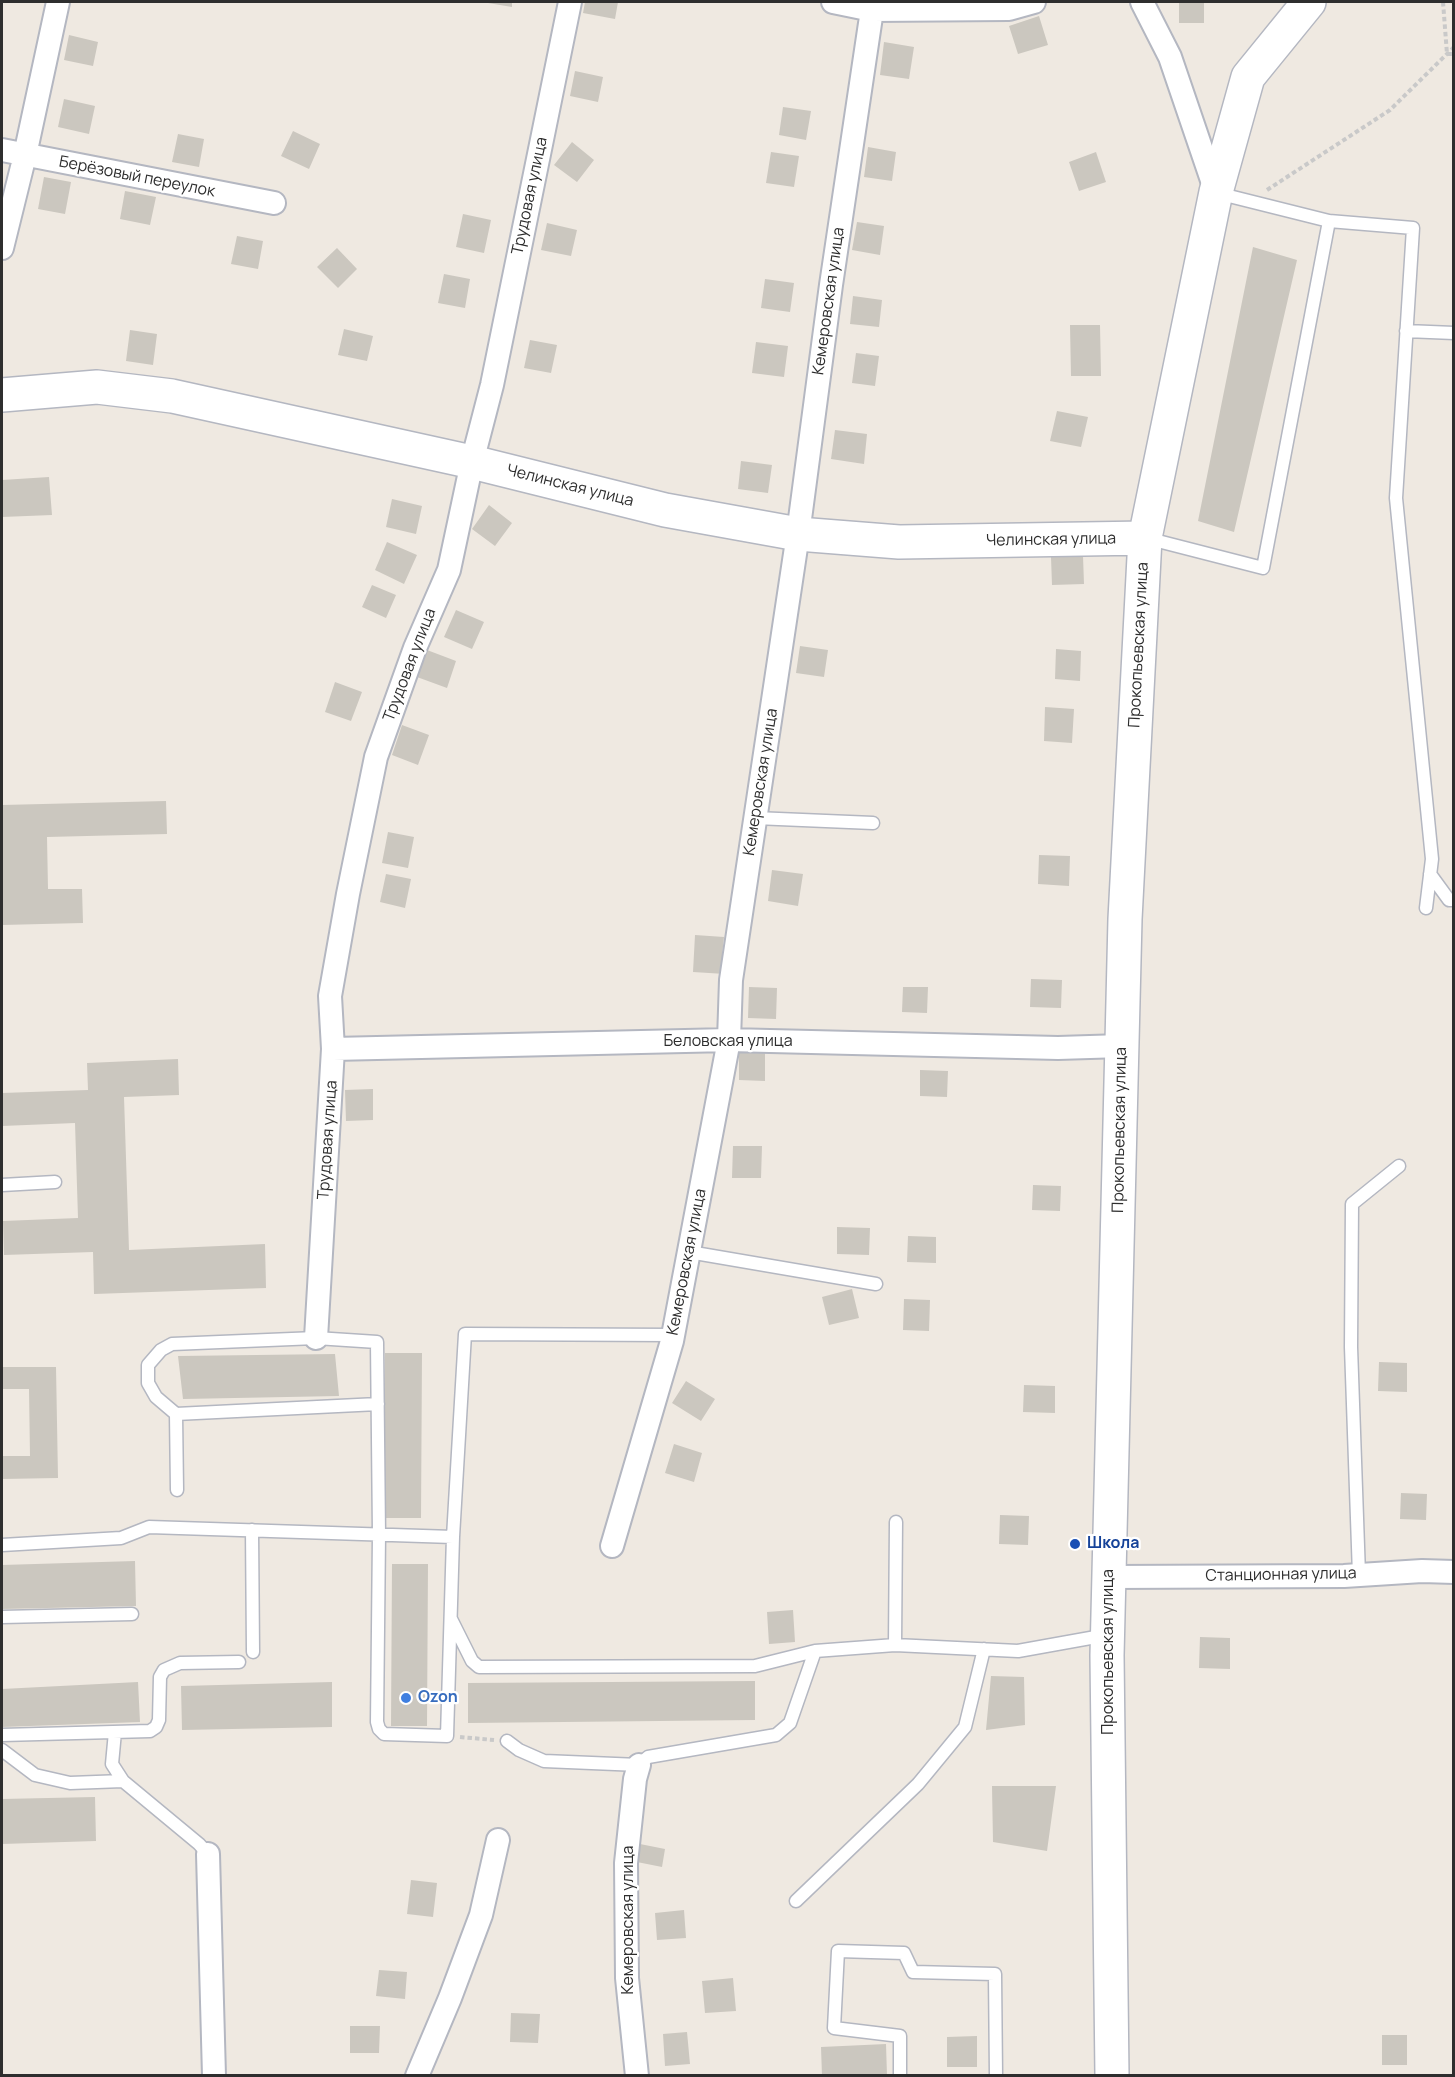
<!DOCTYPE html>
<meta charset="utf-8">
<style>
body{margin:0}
#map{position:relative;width:1455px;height:2077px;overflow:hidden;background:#efe9e1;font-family:Manrope,sans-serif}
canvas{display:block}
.frame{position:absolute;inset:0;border:3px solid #2e2e2e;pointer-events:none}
</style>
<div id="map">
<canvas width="1455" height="2077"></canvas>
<div class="frame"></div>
</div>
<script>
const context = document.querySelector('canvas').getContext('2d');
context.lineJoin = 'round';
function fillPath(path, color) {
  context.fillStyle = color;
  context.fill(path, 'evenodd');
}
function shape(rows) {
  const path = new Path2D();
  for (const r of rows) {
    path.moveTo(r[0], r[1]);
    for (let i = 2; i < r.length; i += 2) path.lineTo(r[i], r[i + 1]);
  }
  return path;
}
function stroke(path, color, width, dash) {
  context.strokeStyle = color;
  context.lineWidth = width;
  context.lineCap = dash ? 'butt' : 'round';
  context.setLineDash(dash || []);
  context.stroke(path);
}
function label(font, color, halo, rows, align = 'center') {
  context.font = font + ' Manrope,sans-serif';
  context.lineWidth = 4.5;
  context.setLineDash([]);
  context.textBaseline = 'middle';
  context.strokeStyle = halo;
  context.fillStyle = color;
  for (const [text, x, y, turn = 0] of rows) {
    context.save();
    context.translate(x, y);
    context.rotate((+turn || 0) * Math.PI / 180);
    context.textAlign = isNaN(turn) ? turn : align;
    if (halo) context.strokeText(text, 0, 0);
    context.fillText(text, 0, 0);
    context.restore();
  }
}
fillPath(shape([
 [482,2,512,2,512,7],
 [585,2,618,2,615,19,583,13],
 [1179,2,1204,2,1204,23,1179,23],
 [1039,16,1048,45,1018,54,1009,26],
 [69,35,98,42,93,66,64,60],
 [884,42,914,47,909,79,880,75],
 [575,71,603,77,598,102,570,96],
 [64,99,95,106,89,134,58,127],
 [783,107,811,111,806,140,779,135],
 [293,131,320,144,309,169,281,156],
 [178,134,204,139,199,167,172,162],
 [572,142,594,160,577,182,554,165],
 [868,147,896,152,892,181,864,177],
 [771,152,799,156,794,187,766,183],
 [1096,152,1106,182,1079,191,1069,162],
 [44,177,71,182,65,214,38,209],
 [125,191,156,197,150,225,120,219],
 [463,214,491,220,484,253,456,247],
 [857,222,884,226,880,255,852,250],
 [547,223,577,230,571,256,541,250],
 [237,236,263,241,258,269,231,264],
 [1253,247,1297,260,1234,532,1198,521],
 [337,248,357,269,338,288,317,267],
 [444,274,470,279,465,308,438,303],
 [765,279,794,283,790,312,761,308],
 [853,296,882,300,879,327,850,324],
 [1070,325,1100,325,1101,376,1071,376],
 [344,329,373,336,367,361,338,355],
 [130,330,157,334,153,365,126,361],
 [530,340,557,345,551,373,524,368],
 [756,342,788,346,784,377,752,373],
 [856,353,879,356,875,386,852,383],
 [1057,411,1088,417,1081,447,1050,441],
 [835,430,867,434,864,464,831,459],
 [741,461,772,465,768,493,738,489],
 [49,477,52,515,2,517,2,480],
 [392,499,422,506,416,534,386,527],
 [489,505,512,523,495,546,472,529],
 [387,542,417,555,404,584,375,570],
 [1083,556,1084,584,1052,585,1051,557],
 [372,585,396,595,386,618,362,607],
 [456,610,484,622,472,649,444,637],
 [800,646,828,650,824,677,796,673],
 [1056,649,1081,651,1080,681,1055,679],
 [427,650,456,661,447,688,417,677],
 [335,682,362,692,351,721,325,712],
 [1045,707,1074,709,1072,743,1044,741],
 [402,725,429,735,418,765,392,755],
 [166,801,167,834,47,837,48,889,82,889,83,923,2,925,2,805],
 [388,832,414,837,408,868,382,863],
 [1039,855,1070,856,1069,886,1038,884],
 [772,870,803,874,798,906,768,901],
 [386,874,411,879,405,908,380,902],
 [695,935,724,937,722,956,731,959,725,974,693,972],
 [1031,979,1062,980,1061,1008,1030,1007],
 [749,987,777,988,776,1019,748,1018],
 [903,987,928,987,927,1013,902,1012],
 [739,1052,765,1053,765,1081,739,1080],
 [178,1059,179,1095,124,1097,129,1250,265,1244,266,1288,94,1294,93,1252,4,1255,3,1221,78,1218,75,1123,2,1126,2,1093,88,1090,87,1063],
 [920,1070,948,1071,947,1097,920,1096],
 [373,1089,373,1120,346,1121,345,1090],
 [733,1146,762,1146,761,1178,732,1178],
 [1033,1185,1061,1186,1060,1211,1032,1210],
 [837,1227,870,1228,869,1255,837,1254],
 [908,1236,936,1237,936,1263,907,1262],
 [852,1289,859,1318,829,1325,822,1297],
 [904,1299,930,1300,929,1331,903,1330],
 [385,1353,422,1353,421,1518,384,1518],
 [335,1354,339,1396,183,1399,178,1356],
 [1379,1362,1407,1363,1407,1392,1378,1391],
 [2,1367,56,1367,58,1478,2,1479,2,1456,30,1456,29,1389,2,1389],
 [686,1381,715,1399,701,1421,672,1403],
 [1024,1385,1055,1386,1055,1413,1023,1412],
 [674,1444,702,1453,694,1482,665,1473],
 [1401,1493,1427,1494,1426,1520,1400,1519],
 [1000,1515,1029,1516,1028,1545,999,1544],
 [135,1561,136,1606,2,1609,2,1565],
 [392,1564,428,1564,427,1726,391,1726],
 [793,1610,795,1642,769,1644,767,1612],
 [1200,1637,1230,1638,1230,1669,1199,1668],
 [991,1676,1024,1677,1025,1725,986,1730],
 [755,1681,755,1720,468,1723,468,1683],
 [138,1682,140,1722,2,1727,2,1689],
 [332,1682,332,1727,182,1730,181,1686],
 [992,1786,1056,1786,1047,1851,993,1842],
 [95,1797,96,1841,2,1844,2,1799],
 [635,1843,665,1849,662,1867,632,1861],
 [411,1880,437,1883,433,1917,407,1914],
 [684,1910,686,1938,657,1940,655,1913],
 [379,1970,407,1972,405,1999,376,1996],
 [733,1978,736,2011,705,2013,702,1981],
 [511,2013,540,2014,538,2043,510,2042],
 [350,2026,380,2026,379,2053,350,2053],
 [687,2032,690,2064,665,2066,663,2034],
 [1382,2035,1407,2035,1407,2065,1382,2065],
 [977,2036,977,2067,947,2067,947,2037],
 [886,2044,887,2076,822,2076,821,2047]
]), '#cbc7bf');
const lane = shape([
 [1217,193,1329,221,1413,228,1396,498,1432,859,1426,908],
 [1406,331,1454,333],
 [1146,538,1263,568,1329,221],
 [755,818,873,823],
 [1430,874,1449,900,1454,900],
 [2,1185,55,1182],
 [689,1252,876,1284],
 [176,1414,156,1397,148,1383,148,1365,161,1350,172,1344,316,1338,377,1342,379,1535,377,1722,379,1729,384,1734,447,1736,453,1537,465,1334,673,1335],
 [177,1490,176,1414,378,1404],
 [252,1530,253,1652],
 [2,1545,121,1538,149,1527,453,1537],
 [1359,1575,1351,1347,1352,1204,1399,1166],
 [2,1617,132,1614],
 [451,1619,472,1661,479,1667,755,1666,815,1651,895,1645,1018,1651,1107,1635],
 [895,1645,896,1522],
 [115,1732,112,1764,123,1781,199,1844,208,1854],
 [2,1735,150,1731,156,1727,159,1720,160,1677,164,1670,180,1663,239,1662],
 [507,1741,519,1750,544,1761,639,1765,648,1757,776,1735,790,1723,815,1651],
 [2,1750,35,1775,70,1783,123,1781],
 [796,1901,918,1784,965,1727,984,1649],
 [900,2076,900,2036,834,2028,838,1951,904,1953,913,1972,995,1974,996,2076]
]);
const street = shape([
 [833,2,872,10,1009,9,1034,2],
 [1142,2,1170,57,1216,192],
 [2,150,274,203],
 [2,248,25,155,58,2],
 [333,1049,729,1040,1058,1048,1122,1046],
 [316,1338,333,1049,330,996,348,894,376,757,415,648,449,570,472,462,492,385,570,2],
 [612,1546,672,1341,729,1040,731,980,798,534,831,285,872,10],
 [1109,1577,1344,1576,1422,1571,1454,1572],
 [208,1854,214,2076],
 [417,2076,450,1998,481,1915,498,1840],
 [637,2076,627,1978,626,1863,635,1779,639,1765]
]);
const secondary = shape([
 [2,395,97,387,172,396,472,462,665,510,798,534,899,542,1145,538],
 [1112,2076,1107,1655,1125,919,1145,538,1216,192,1248,77,1309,2]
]);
stroke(lane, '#b4b7c1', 15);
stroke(street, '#b4b7c1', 26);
stroke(secondary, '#b4b7c1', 36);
stroke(shape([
 [1443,2,1447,54,1454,54],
 [1267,190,1390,110,1454,47],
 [460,1737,494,1740]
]), '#c9c9c9', 4, [4.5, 3]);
stroke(lane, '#fff', 12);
stroke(street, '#fff', 22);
stroke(secondary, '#fff', 33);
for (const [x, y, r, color] of [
 [1075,1544,6,"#1a4fb4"],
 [406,1698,6,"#3f7fe0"]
]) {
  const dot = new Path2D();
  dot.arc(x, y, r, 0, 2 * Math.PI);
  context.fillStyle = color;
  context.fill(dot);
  stroke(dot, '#fff', 2);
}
label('16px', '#2e2e2e', '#fff', [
 ["Берёзовый переулок",137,177,11],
 ["Трудовая улица",530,196,-78],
 ["Кемеровская улица",829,301,-82],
 ["Челинская улица",570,486,14],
 ["Челинская улица",1051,540,-1],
 ["Прокопьевская улица",1139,645,-87],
 ["Трудовая улица",410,665,-69],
 ["Кемеровская улица",761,782,-81],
 ["Беловская улица",728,1042],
 ["Прокопьевская улица",1120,1130,-89],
 ["Трудовая улица",328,1140,-86],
 ["Кемеровская улица",687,1262,-79],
 ["Станционная улица",1281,1575,-1],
 ["Прокопьевская улица",1109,1652,-90],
 ["Кемеровская улица",629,1920,-90]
]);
label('bold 16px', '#164399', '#fff', [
 ["Школа",1087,1544]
], 'left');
label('bold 16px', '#366cbe', '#fff', [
 ["Ozon",418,1698]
], 'left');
</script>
